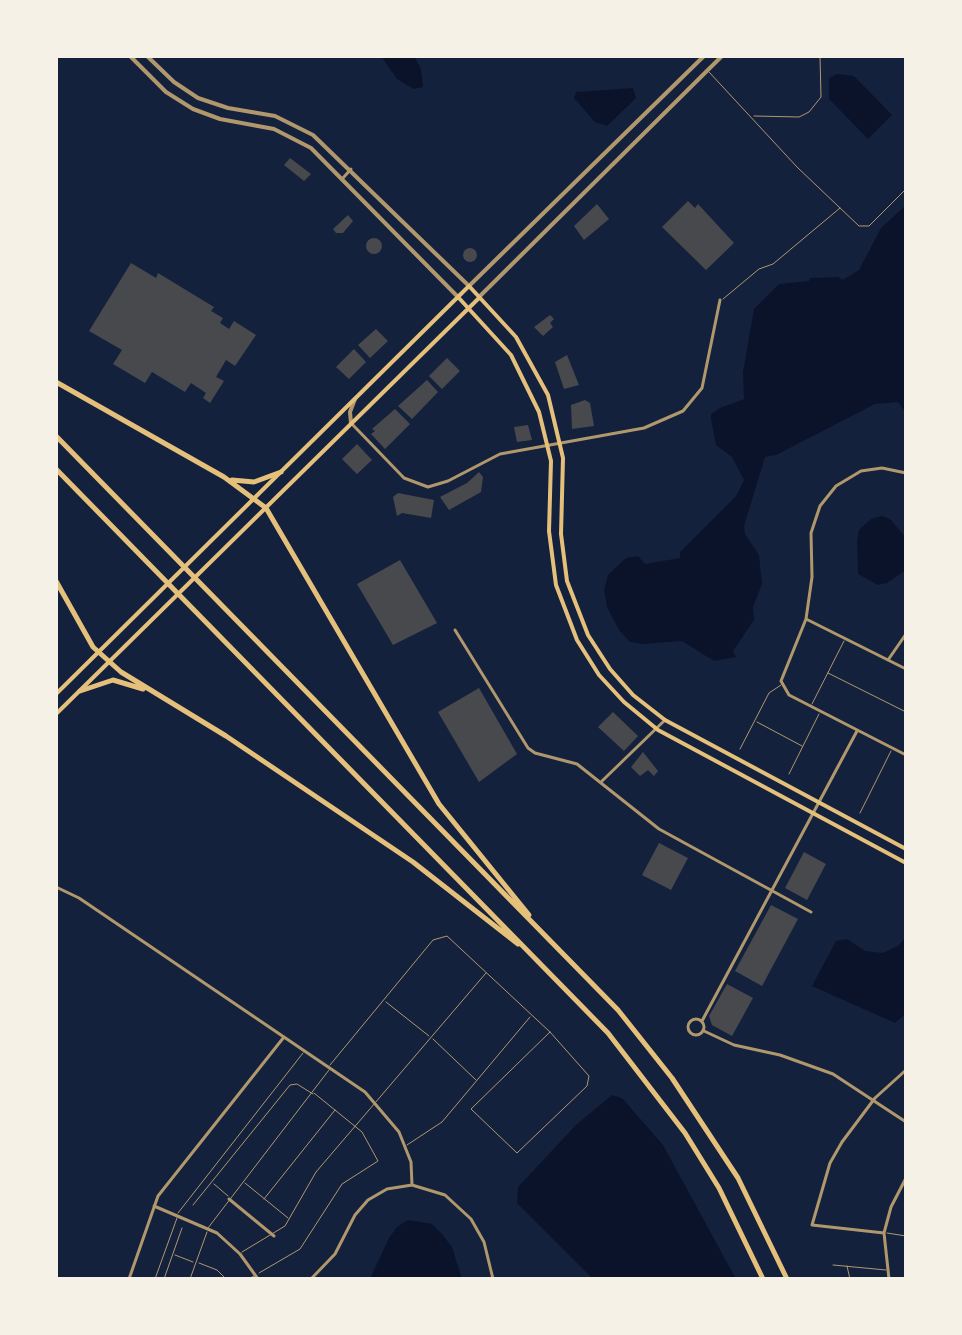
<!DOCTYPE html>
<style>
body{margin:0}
#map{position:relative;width:962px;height:1335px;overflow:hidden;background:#14213d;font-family:"Fira Sans",sans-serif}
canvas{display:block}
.frame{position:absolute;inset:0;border:58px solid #f6f1e7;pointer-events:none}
</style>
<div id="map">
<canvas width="962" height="1335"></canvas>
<div class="frame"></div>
</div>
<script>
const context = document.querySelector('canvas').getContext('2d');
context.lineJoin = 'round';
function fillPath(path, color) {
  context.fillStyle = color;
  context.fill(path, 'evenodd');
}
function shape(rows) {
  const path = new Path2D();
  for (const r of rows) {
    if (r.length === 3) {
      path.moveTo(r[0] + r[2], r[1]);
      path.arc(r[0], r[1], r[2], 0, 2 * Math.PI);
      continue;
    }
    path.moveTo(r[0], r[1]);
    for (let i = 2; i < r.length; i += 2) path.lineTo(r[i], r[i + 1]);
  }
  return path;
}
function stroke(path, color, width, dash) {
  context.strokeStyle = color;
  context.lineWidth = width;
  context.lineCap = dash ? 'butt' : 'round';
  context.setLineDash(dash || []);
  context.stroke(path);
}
fillPath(shape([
 [381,56,414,56,421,69,423,87,414,89,397,79],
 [837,74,854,76,892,115,868,139,829,99,829,78],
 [633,88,636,98,607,126,595,122,574,98,576,92],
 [906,205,906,413,898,402,875,404,776,455,765,457,744,526,745,534,759,555,762,584,753,607,754,620,733,651,736,657,714,661,682,641,643,644,630,642,619,630,607,607,604,590,608,575,626,558,638,556,645,564,680,558,680,552,736,496,744,480,732,457,716,445,711,419,711,414,720,408,744,399,743,372,754,309,779,284,809,281,810,278,838,277,843,280,859,270,881,228],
 [882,516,890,519,906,538,906,570,887,583,878,585,858,574,857,540,859,530,871,519],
 [906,937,906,1013,895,1023,812,986,836,941,847,939,865,951,883,953,898,946],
 [612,1095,622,1098,663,1145,736,1279,593,1279,517,1203,518,1187,576,1125],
 [408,1220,432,1224,442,1234,452,1247,462,1279,370,1279,389,1238,397,1227]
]), '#0b132b');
fillPath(shape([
 [290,158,311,174,304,181,284,165],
 [688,201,695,208,698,204,734,243,706,270,662,227],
 [597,204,609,219,584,240,574,226],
 [348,215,353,221,343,233,336,233,333,229],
 [374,246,8],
 [470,255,7],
 [131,263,156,278,158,273,214,307,211,311,223,318,220,323,229,329,234,321,256,335,235,366,226,360,216,377,224,381,210,403,203,398,206,393,191,383,185,392,152,372,145,383,113,364,122,350,89,331],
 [550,315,554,319,550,323,553,327,543,336,534,327],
 [376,329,388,341,370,358,358,345],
 [354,349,366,362,349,379,336,367],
 [567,355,579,385,564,389,555,362],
 [447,358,460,371,442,389,429,376],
 [427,380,438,392,412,419,398,406],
 [585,400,590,403,594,426,572,429,571,405],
 [395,409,410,424,385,449,371,434,375,431,372,429],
 [528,425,532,440,517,442,514,427],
 [357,444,372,460,357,474,342,459],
 [479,472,483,477,481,492,449,510,440,497,467,483],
 [398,493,434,500,431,518,402,513,397,516,393,497],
 [400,560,437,623,393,645,357,584],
 [479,688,517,754,479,782,438,712],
 [613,712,638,736,624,751,598,727],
 [643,752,658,771,654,776,648,770,640,776,631,767],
 [659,843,688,858,671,890,642,875],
 [804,852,826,864,807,900,785,888],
 [771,905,798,919,762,986,735,971],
 [727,984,753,998,732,1036,712,1025,709,1016]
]), '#48494c');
stroke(shape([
 [709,72,797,167,859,226,869,226,906,189],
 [754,116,799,117,809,112,821,97,820,57],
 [723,299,759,269,773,264,840,208],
 [828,673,906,712],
 [812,704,844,641],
 [757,722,802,746],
 [740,749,769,693,781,685],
 [789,774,819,714],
 [860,813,891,751],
 [386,1002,429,1036],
 [433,1039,476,1080],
 [330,1065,433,940,447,936,550,1032,589,1076,587,1086,517,1153,471,1109,550,1032],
 [407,1145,442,1122,530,1017],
 [245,1183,288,1218],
 [214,1184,228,1196],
 [264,1199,335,1110],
 [193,1205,290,1085,297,1084,313,1094],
 [178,1213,303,1053],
 [208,1228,329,1070],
 [887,1233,906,1236],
 [242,1252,285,1226,316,1172,486,973],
 [175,1255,193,1262],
 [199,1263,217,1270,226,1279],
 [833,1265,886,1270],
 [847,1266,850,1279],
 [259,1273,300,1249,342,1184,378,1161,362,1132,314,1093],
 [155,1279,177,1218],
 [164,1279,182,1228],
 [190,1279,207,1232],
 [248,1279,254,1276]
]), '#b1986c', 1);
stroke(shape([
 [343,178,351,169],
 [351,423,404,478,428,487,448,481,500,454,644,428,683,411,702,388,720,300],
 [906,473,882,468,861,471,836,486,820,506,811,533,812,577,806,619,781,681,789,695,906,755],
 [806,619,906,669],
 [455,630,528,748,535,753,577,764,659,829,811,912],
 [888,660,906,634],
 [602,781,665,720],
 [56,887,79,898,365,1092,399,1132,411,1162,412,1185],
 [696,1027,8],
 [702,1021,857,731],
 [704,1031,734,1045,780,1055,833,1074,906,1122],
 [229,1199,274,1236],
 [154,1206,217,1233,240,1254,258,1279],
 [884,1233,812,1225,830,1163,842,1142,875,1098,906,1070],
 [129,1279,158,1196,284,1037],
 [311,1279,335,1254,355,1215,368,1200,387,1189,412,1185,445,1195,471,1219,484,1242,493,1279],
 [889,1279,884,1233,891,1207,906,1178]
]), '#b1986c', 3);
stroke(shape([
 [130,56,166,92,193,109,220,119,274,129,311,148,458,297],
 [147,56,174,82,198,98,228,108,275,116,313,135,469,286,704,56],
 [479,297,722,56],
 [351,423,350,412,355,399]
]), '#b1986c', 4);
stroke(shape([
 [458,297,511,355,539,412,551,461,549,531,556,585,577,640,599,675,624,702,658,730,906,863],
 [56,694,469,286,516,337,548,395,563,458,561,534,567,581,588,635,610,669,633,695,665,720,906,849],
 [56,714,479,298]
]), '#e5c07b', 4);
stroke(shape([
 [56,382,224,477,266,508,439,804,529,915],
 [56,436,618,1010,672,1078,738,1178,787,1279],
 [56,469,608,1033,685,1133,719,1188,763,1279],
 [232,480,254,482,281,472],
 [56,581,93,647,121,672,226,736,413,862,518,944],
 [80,691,113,680,143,689]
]), '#e5c07b', 5);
</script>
